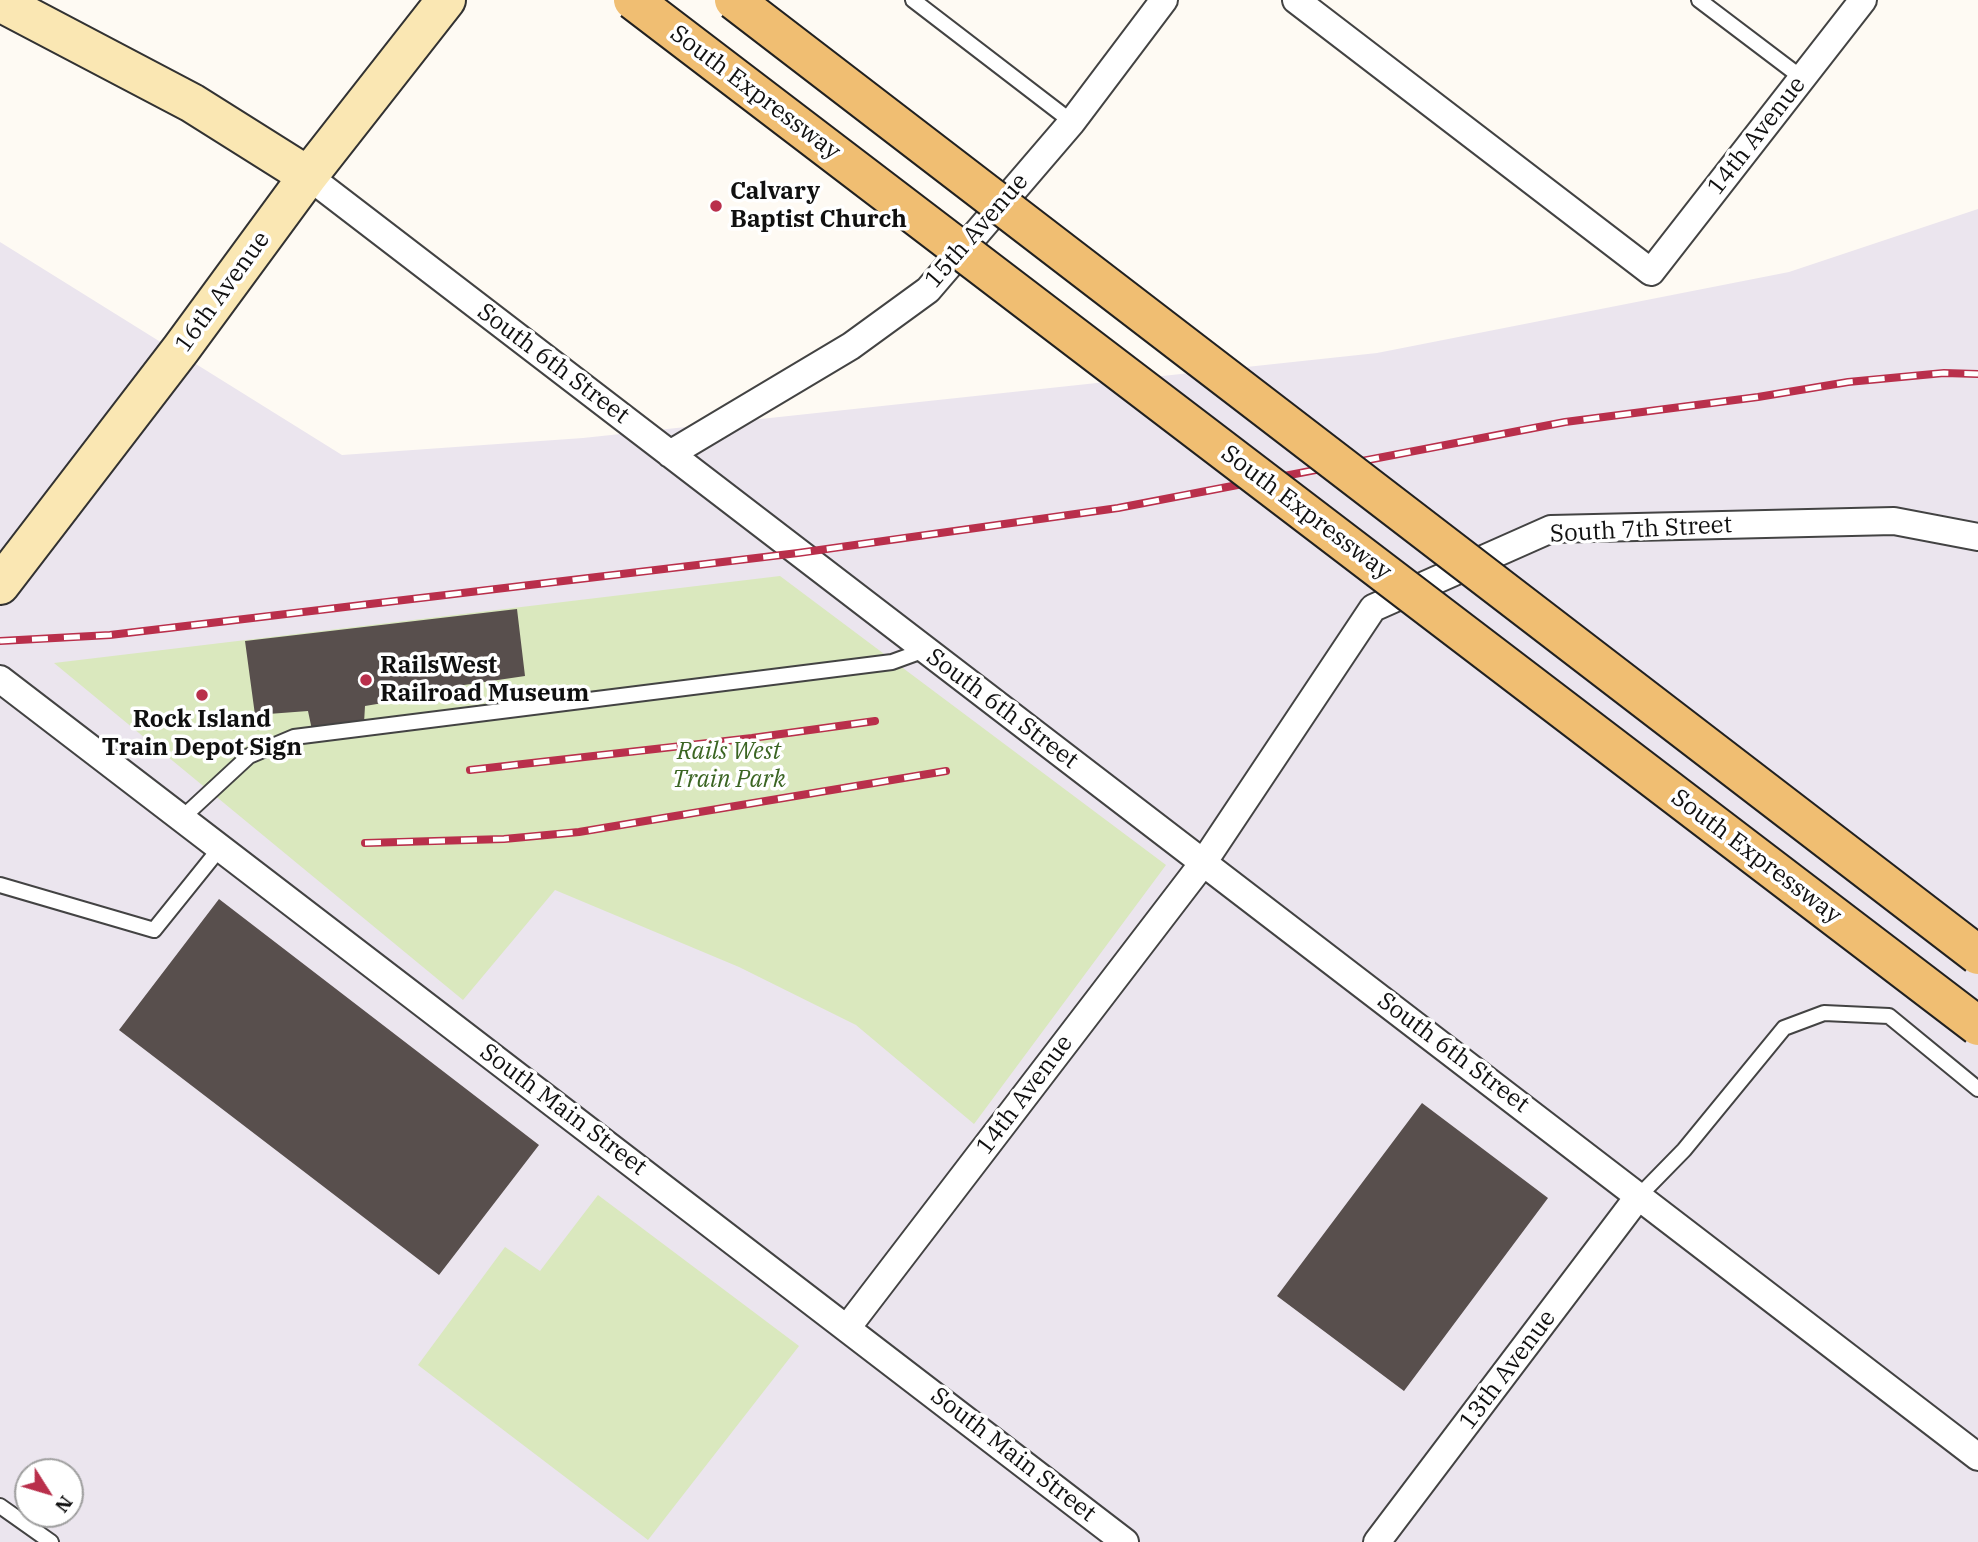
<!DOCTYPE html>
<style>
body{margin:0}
#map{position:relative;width:1978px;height:1542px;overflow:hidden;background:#fefaf3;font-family:"IBM Plex Serif",serif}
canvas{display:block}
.north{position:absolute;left:14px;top:1458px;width:70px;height:70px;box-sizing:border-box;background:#fff;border:2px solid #9f9f9f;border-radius:50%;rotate:127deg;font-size:19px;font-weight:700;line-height:28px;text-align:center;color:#101010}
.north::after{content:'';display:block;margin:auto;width:24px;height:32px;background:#b92f4b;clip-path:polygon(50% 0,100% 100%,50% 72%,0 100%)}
</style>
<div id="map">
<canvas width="1978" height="1542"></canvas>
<div class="north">N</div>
</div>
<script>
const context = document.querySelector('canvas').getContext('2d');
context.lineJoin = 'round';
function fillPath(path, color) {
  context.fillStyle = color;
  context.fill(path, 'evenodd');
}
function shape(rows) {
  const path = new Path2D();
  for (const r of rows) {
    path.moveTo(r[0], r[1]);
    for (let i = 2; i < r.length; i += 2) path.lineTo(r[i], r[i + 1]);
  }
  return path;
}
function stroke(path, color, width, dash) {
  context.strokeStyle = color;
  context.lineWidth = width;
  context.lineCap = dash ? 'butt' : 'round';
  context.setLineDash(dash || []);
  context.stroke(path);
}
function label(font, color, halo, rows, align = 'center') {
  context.font = font + ' "IBM Plex Serif",serif';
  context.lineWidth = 7;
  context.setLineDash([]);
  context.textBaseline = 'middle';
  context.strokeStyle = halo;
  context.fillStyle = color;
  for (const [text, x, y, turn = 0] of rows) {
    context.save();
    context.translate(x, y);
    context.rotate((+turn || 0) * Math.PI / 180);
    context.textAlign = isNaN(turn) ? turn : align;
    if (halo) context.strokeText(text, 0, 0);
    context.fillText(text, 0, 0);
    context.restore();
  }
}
fillPath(shape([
 [1978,209,1978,1542,0,1542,0,242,342,455,583,438,1377,353,1789,272],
 [28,1472,70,1472,70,1514,28,1514]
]), '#ebe5ee');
fillPath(shape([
 [780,576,1166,865,974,1124,856,1025,739,967,555,890,463,1000,54,663],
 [598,1195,799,1346,648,1540,418,1365,505,1247,540,1271]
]), '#dae8be');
fillPath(shape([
 [517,609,525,676,403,694,401,700,365,706,364,723,312,730,308,711,255,715,245,641],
 [219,899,539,1145,439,1275,119,1030],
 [1422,1103,1548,1198,1404,1391,1277,1296]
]), '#584f4d');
const lane = shape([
 [913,0,1072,122],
 [1699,0,1802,78],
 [182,818,249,756,294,737,892,662,925,650],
 [0,885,154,930,220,848],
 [1638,1197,1684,1150,1784,1028,1824,1013,1889,1016,1978,1089],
 [0,1506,51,1542]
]);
const street = shape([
 [1296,0,1651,272,1863,0],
 [308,176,1978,1457],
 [670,454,851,346,928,290,1072,122,1164,0],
 [0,679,1125,1542],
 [847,1328,1203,863,1373,608,1551,529,1894,521,1978,537],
 [1377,1542,1638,1197]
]);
const secondary = shape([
 [0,2,192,103,308,176],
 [0,585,181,349,308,176,446,0]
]);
stroke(lane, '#434343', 18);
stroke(street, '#434343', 30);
stroke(secondary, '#323232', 42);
stroke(lane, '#fff', 14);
stroke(street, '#fff', 26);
stroke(secondary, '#fae7b3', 38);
const rail = shape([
 [0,641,110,635,798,553,1118,508,1565,422,1758,397,1848,382,1944,373,1978,374],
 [470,770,752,738,875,721],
 [365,843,504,839,579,832,946,771]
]);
stroke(rail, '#b92f4b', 8);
stroke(rail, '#fff', 5, [16]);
const primaryBridge = shape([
 [633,0,1978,1026],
 [734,0,1978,955]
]);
stroke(primaryBridge, '#212121', 42, []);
stroke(primaryBridge, '#f0be72', 38);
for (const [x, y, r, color] of [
 [716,206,7,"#b92f4b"],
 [366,680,7,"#b92f4b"],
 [202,695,7,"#b92f4b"]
]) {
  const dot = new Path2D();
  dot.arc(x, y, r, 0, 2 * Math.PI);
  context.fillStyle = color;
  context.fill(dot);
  stroke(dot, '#fff', 2.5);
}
label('24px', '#101010', '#fff', [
 ["South Expressway",755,93,37],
 ["14th Avenue",1757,136,-52],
 ["15th Avenue",977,231,-49],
 ["16th Avenue",223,292,-54],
 ["South 6th Street",553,364,37],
 ["South Expressway",1306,513,37],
 ["South 7th Street",1641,530,-3],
 ["South 6th Street",1002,709,37],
 ["South Expressway",1756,857,37],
 ["South 6th Street",1453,1053,37],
 ["14th Avenue",1025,1095,-53],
 ["South Main Street",563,1110,37],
 ["13th Avenue",1508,1370,-53],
 ["South Main Street",1013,1455,38]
]);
label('bold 24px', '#101010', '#fff', [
 ["Calvary",730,192],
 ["Baptist Church",730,220],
 ["RailsWest",380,666],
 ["Railroad Museum",380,694],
 ["Rock Island",202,720,"center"],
 ["Train Depot Sign",202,748,"center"]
], 'left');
label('italic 24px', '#3b6523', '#fff', [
 ["Rails West",729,752],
 ["Train Park",729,780]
]);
</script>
